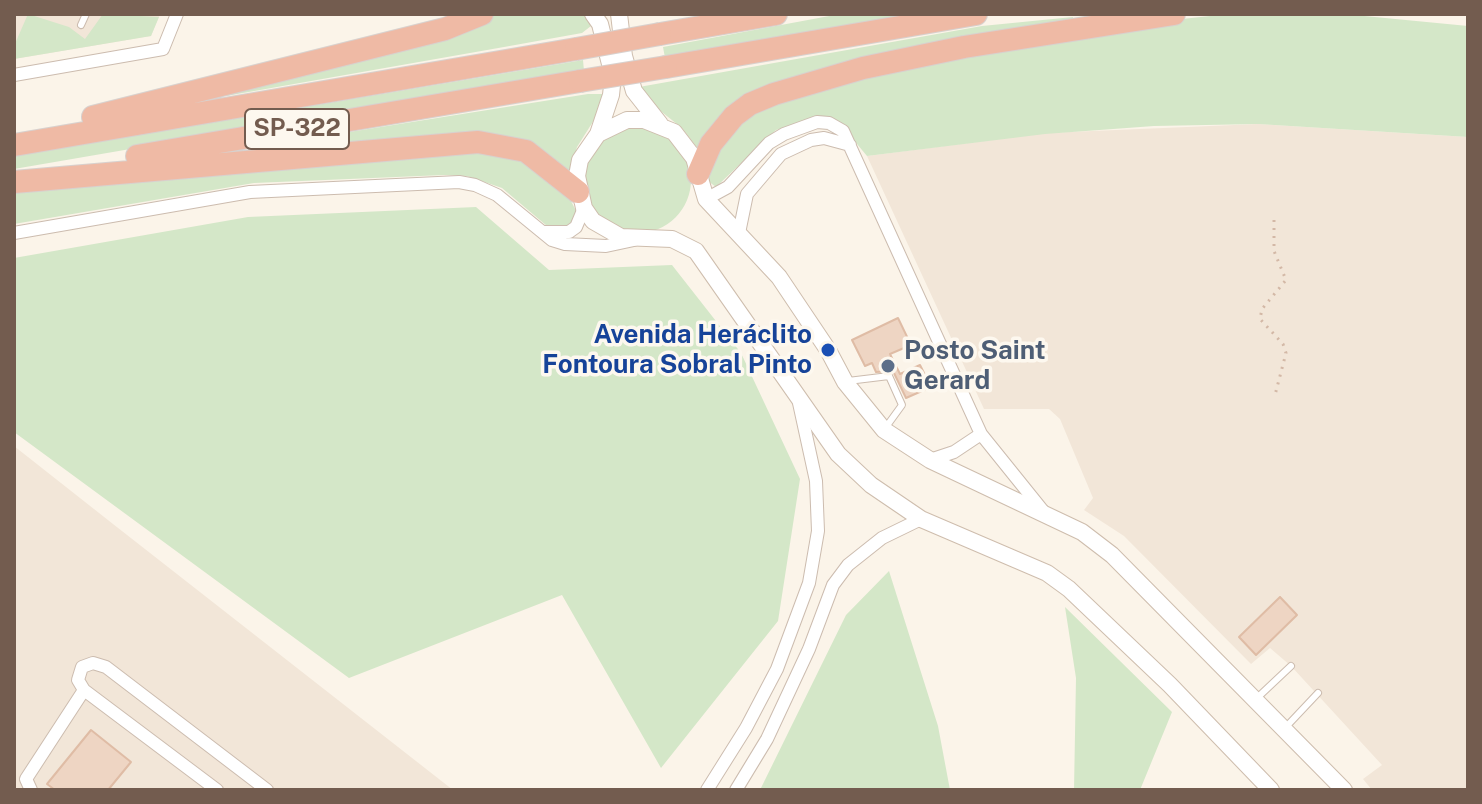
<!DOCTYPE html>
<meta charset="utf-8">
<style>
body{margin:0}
#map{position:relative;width:1482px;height:804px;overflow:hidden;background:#fbf4e9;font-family:"Public Sans",sans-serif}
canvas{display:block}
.frame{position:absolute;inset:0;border:16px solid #735c4f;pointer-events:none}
</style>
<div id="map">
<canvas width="1482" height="804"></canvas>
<div class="frame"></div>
</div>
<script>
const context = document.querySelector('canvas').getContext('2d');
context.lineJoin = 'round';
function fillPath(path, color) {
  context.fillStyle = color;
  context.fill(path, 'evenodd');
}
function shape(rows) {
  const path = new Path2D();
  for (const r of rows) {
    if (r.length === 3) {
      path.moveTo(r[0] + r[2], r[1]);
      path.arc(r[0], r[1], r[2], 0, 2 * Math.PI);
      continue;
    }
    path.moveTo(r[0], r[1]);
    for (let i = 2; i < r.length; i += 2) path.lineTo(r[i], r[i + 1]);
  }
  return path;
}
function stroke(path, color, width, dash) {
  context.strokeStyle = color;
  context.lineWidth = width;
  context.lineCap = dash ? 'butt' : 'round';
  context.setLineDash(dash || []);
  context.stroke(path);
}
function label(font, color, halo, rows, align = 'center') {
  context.font = font + ' "Public Sans",sans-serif';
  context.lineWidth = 7;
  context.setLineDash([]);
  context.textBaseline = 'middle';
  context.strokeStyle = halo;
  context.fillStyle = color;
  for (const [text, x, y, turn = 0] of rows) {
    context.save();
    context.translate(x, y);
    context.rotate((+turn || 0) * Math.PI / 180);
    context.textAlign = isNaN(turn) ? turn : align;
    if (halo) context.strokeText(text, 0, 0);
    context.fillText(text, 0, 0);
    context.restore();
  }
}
fillPath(shape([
 [14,14,160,14,151,36,14,59],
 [1258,124,1468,137,1468,790,1372,790,1363,779,1382,765,1291,666,1270,648,1251,664,1124,536,1084,510,1093,498,1060,419,1049,409,984,409,867,156,1045,133],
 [14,446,113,524,453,790,14,790]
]), '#f2e6d8');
fillPath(shape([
 [28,14,69,27,85,39,103,14,159,17,151,36,14,59,14,46],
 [495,14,585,14,591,26,582,33,504,47,226,96,224,91,479,25],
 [840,14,915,14,665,58,663,47],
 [1229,14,1354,15,1468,26,1468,137,1258,124,1154,126,1045,134,867,156,837,120,814,118,776,130,716,187,708,181,707,169,744,116,782,98,911,67,1163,21],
 [1073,17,1073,21,786,81,699,150,682,128,658,109,639,87,982,26],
 [583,60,584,71,14,169,14,156],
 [588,94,605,94,594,120,577,147,570,173,532,146,260,152,255,147],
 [638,180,53],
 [460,150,515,153,566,191,577,213,574,220,565,227,547,226,502,188,467,176,444,175,254,183,14,224,14,191],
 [476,207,549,270,672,265,741,353,800,479,778,621,661,768,562,595,349,678,14,432,14,258,248,217],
 [889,571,938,726,950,790,760,790,846,615],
 [1065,607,1172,712,1140,790,1074,790,1076,678]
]), '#d4e7c8');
const building = shape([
 [898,318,911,345,890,354,900,374,920,365,931,387,906,398,893,371,876,372,872,363,865,366,852,340,898,318],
 [1280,597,1297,615,1256,655,1239,637,1280,597],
 [91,730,131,762,108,790,55,790,47,784,91,730]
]);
fillPath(building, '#eed5c3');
stroke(building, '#dfbca5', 2);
const lane = shape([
 [81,25,86,14],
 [848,381,889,376,902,405,886,427],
 [1257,698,1291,666],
 [1285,728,1318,693]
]);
const street = shape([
 [14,75,163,49,177,14],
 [706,199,728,187,769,143,784,134,817,122,829,123,843,131,981,434,1043,511],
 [545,232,569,232,576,227,584,208],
 [14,233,250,192,459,182,475,185,497,195,552,240,565,244,606,246,634,240],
 [739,233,747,194,781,154,811,140,824,138,850,145],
 [930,460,954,452,981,434],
 [31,790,26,779,84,690],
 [217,790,84,690,78,680,82,667,93,663,106,667,267,790],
 [707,790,746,728,777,669,809,583,818,531,816,481,799,403],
 [736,790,767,739,809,649,833,585,848,565,882,538,921,519]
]);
const secondary = shape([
 [593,14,600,24,613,76,611,95,598,134],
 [619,14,624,56,634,91,660,124],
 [1271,790,1170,685,1069,589,1047,573,921,519,871,485,838,454,696,251,672,239,621,237,593,221,584,208,577,176,580,160,598,134,627,120,644,120,674,132,694,158,706,199,779,277,828,350,845,382,884,430,930,460,1082,532,1112,555,1344,790]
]);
const highway = shape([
 [660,34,776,14],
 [666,67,976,14],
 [93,117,445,29,482,14],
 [14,145,576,49],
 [137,156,580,81],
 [698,174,711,144,734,116,750,104,774,94,863,68,964,47,1174,14],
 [14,182,478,142,526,151,578,192]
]);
stroke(lane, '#ccbcaf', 8);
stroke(street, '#ccbcaf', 14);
stroke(secondary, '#cebdad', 18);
stroke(highway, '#d8d1ce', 24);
stroke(shape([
 [1274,220,1274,251,1286,280,1262,309,1260,319,1283,344,1286,353,1275,395]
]), '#d3b8a6', 3, [2, 6]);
stroke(lane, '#fff', 6);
stroke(street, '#fff', 12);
stroke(secondary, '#fff', 16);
stroke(highway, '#efbaa5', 22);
const highwayBridge = shape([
 [576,49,660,34],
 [580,81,666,67]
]);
stroke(highwayBridge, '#d8d1ce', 24, []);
stroke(highwayBridge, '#efbaa5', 22);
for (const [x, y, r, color] of [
 [828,350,8,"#1a4fb4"],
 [888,366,8,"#5c6f8a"]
]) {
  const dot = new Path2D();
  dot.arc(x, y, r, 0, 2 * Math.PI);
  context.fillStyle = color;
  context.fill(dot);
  stroke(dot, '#fdf8ef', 3);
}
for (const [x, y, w] of [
 [297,129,104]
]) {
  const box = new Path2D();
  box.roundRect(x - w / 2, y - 20, w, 40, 6);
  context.fillStyle = '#fdf8ef';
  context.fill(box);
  stroke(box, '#735c4f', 2);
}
label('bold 24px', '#735c4f', null, [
 ["SP-322",297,129]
]);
label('bold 26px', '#164399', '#fdf8ef', [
 ["Avenida Heráclito",812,335],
 ["Fontoura Sobral Pinto",812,365]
], 'right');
label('bold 26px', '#4e5e75', '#fdf8ef', [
 ["Posto Saint",904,351],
 ["Gerard",904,381]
], 'left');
</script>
